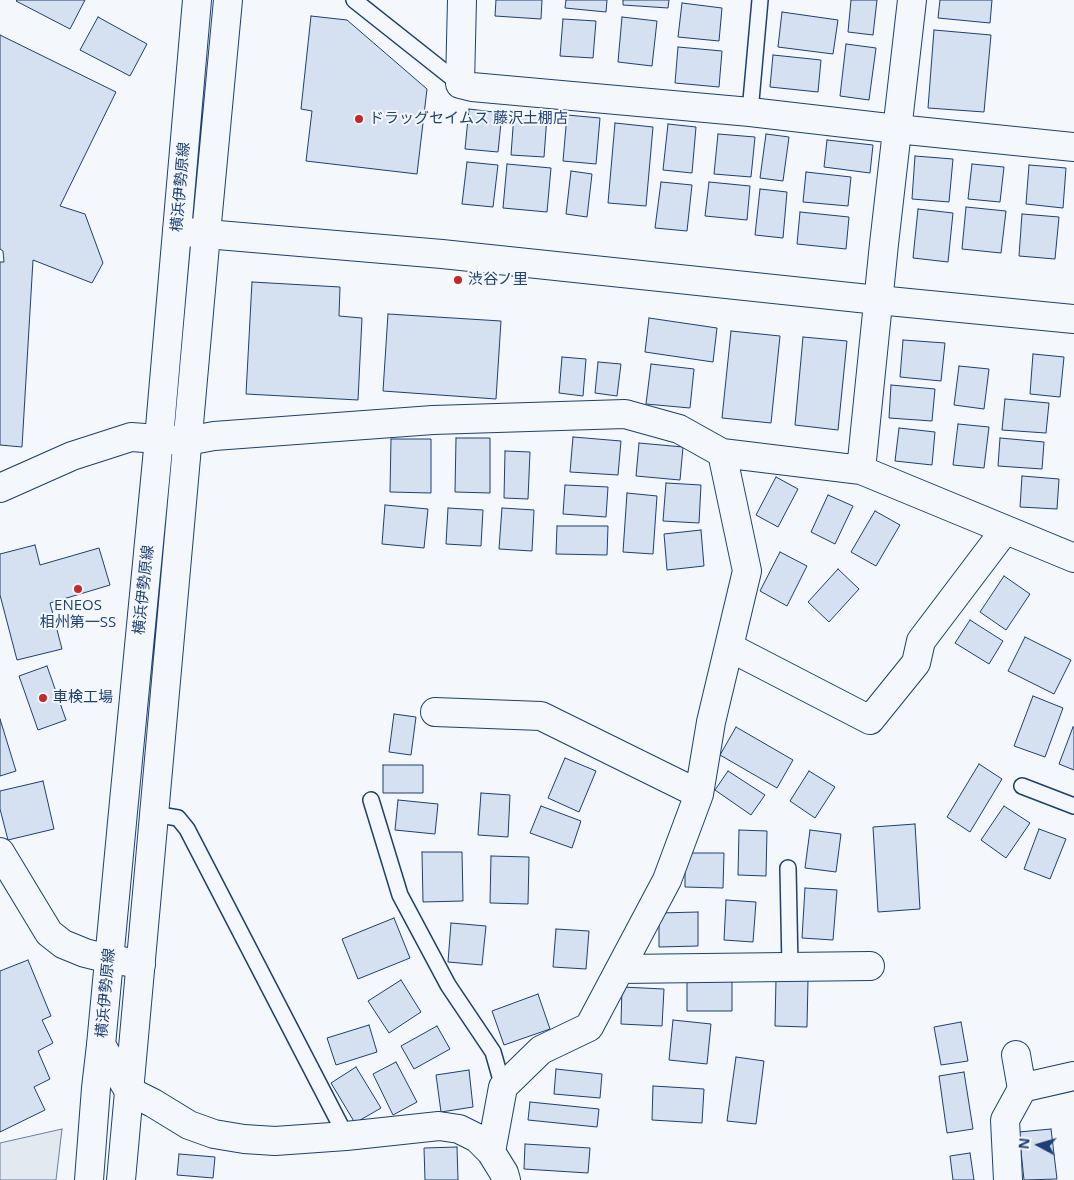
<!DOCTYPE html>
<meta charset="utf-8">
<style>
body{margin:0}
#map{position:relative;width:1074px;height:1180px;overflow:hidden;background:#f4f7fb;font-family:"Open Sans",sans-serif}
canvas{display:block}
.north{position:absolute;left:1014px;top:1120px;width:50px;height:50px;-webkit-text-stroke:4px #f4f7fb;paint-order:stroke;rotate:276deg;font-size:14px;font-weight:700;line-height:20px;text-align:center;color:#1d3f73}
.north::after{content:'';display:block;margin:auto;width:18px;height:22px;background:#1d3f73;clip-path:polygon(50% 0,100% 100%,50% 72%,0 100%)}
</style>
<div id="map">
<canvas width="1074" height="1180"></canvas>
<div class="north">N</div>
</div>
<script>
const context = document.querySelector('canvas').getContext('2d');
context.lineJoin = 'round';
function fillPath(path, color) {
  context.fillStyle = color;
  context.fill(path, 'evenodd');
}
function shape(rows) {
  const path = new Path2D();
  for (const r of rows) {
    path.moveTo(r[0], r[1]);
    for (let i = 2; i < r.length; i += 2) path.lineTo(r[i], r[i + 1]);
  }
  return path;
}
function stroke(path, color, width, dash) {
  context.strokeStyle = color;
  context.lineWidth = width;
  context.lineCap = dash ? 'butt' : 'round';
  context.setLineDash(dash || []);
  context.stroke(path);
}
function label(font, color, halo, rows, align = 'center') {
  context.font = font + ' "Open Sans","Noto Sans JP",sans-serif';
  context.lineWidth = 4;
  context.setLineDash([]);
  context.textBaseline = 'middle';
  context.strokeStyle = halo;
  context.fillStyle = color;
  for (const [text, x, y, turn = 0] of rows) {
    context.save();
    context.translate(x, y);
    context.rotate((+turn || 0) * Math.PI / 180);
    context.textAlign = isNaN(turn) ? turn : align;
    if (halo) context.strokeText(text, 0, 0);
    context.fillText(text, 0, 0);
    context.restore();
  }
}
const green = shape([
 [62,1129,56,1180,0,1180,0,1143,62,1129]
]);
fillPath(green, '#e3e9f0');
stroke(green, '#687fa3', 1);
const building = shape([
 [17,0,85,0,70,29,16,1,17,0],
 [496,0,542,0,541,19,495,16,496,0],
 [566,0,607,0,606,12,565,8,566,0],
 [623,0,669,0,668,8,623,5,623,0],
 [851,0,877,0,873,35,848,32,851,0],
 [940,0,992,0,990,23,938,18,940,0],
 [682,3,722,8,719,41,678,37,682,3],
 [782,12,838,20,833,54,778,47,782,12],
 [311,16,347,20,427,89,417,174,306,161,312,111,301,109,311,16],
 [98,17,147,44,130,76,80,50,98,17],
 [622,17,657,21,652,66,618,62,622,17],
 [563,19,596,21,593,58,560,56,563,19],
 [934,30,991,35,984,112,928,108,934,30],
 [0,35,116,92,60,206,85,214,103,263,92,283,33,260,22,447,0,445,0,262,4,262,3,251,0,249,0,35],
 [846,44,876,48,869,100,840,96,846,44],
 [678,47,722,51,719,87,675,83,678,47],
 [773,55,821,60,818,92,770,87,773,55],
 [469,109,502,113,498,152,465,149,469,109],
 [514,114,547,116,544,157,511,155,514,114],
 [567,115,600,118,596,164,563,161,567,115],
 [615,123,653,127,646,206,608,203,615,123],
 [668,124,696,127,692,173,663,170,668,124],
 [718,134,755,137,751,177,714,174,718,134],
 [766,134,789,137,783,181,760,178,766,134],
 [827,140,873,145,870,173,824,167,827,140],
 [915,156,953,159,949,202,912,199,915,156],
 [467,162,498,165,493,207,462,204,467,162],
 [507,164,551,168,547,212,503,208,507,164],
 [972,164,1004,167,1000,202,968,199,972,164],
 [1029,165,1066,168,1063,208,1026,204,1029,165],
 [571,171,592,174,587,217,566,214,571,171],
 [806,172,851,177,848,206,803,202,806,172],
 [661,182,692,185,687,231,655,228,661,182],
 [709,182,750,186,747,220,705,216,709,182],
 [760,189,787,192,783,238,755,235,760,189],
 [966,207,1006,211,1001,253,962,249,966,207],
 [918,209,953,213,948,262,913,258,918,209],
 [800,212,849,217,846,249,797,244,800,212],
 [1022,214,1059,217,1055,259,1019,256,1022,214],
 [252,282,340,287,339,316,362,318,358,400,246,394,252,282],
 [388,314,501,321,496,399,383,391,388,314],
 [649,318,717,328,713,362,645,352,649,318],
 [731,331,780,336,771,423,722,418,731,331],
 [803,337,847,341,838,430,795,425,803,337],
 [903,340,945,343,941,381,900,377,903,340],
 [1033,354,1064,357,1060,397,1030,394,1033,354],
 [562,357,586,359,583,396,559,393,562,357],
 [598,362,621,364,617,396,595,393,598,362],
 [651,364,694,369,690,408,646,404,651,364],
 [959,366,989,369,984,409,954,405,959,366],
 [891,385,935,389,932,421,889,418,891,385],
 [1005,399,1049,403,1046,433,1002,430,1005,399],
 [958,424,989,427,984,468,953,465,958,424],
 [899,428,935,432,932,465,895,461,899,428],
 [573,437,621,441,618,475,570,472,573,437],
 [456,438,490,438,490,493,455,492,456,438],
 [1000,438,1044,442,1042,469,998,466,1000,438],
 [391,439,431,439,431,493,390,492,391,439],
 [639,443,683,447,680,480,636,476,639,443],
 [505,451,530,452,528,499,504,498,505,451],
 [1022,476,1059,479,1057,509,1020,507,1022,476],
 [776,477,798,489,778,527,756,515,776,477],
 [666,483,701,485,699,523,663,521,666,483],
 [565,485,608,487,606,517,563,514,565,485],
 [627,493,657,496,653,554,623,552,627,493],
 [828,495,853,506,835,544,811,532,828,495],
 [385,505,428,509,424,548,382,544,385,505],
 [448,508,483,510,481,546,446,544,448,508],
 [502,508,534,510,532,551,499,549,502,508],
 [875,511,900,525,876,566,851,552,875,511],
 [557,526,608,526,607,555,556,554,557,526],
 [701,530,704,566,667,570,664,534,701,530],
 [35,545,40,565,99,548,110,585,50,603,62,649,17,660,0,595,0,554,35,545],
 [780,552,807,566,787,606,760,591,780,552],
 [838,569,859,589,829,622,808,602,838,569],
 [1004,576,1030,594,1006,630,980,612,1004,576],
 [970,620,1003,641,989,664,955,643,970,620],
 [1025,637,1071,660,1054,694,1008,671,1025,637],
 [47,666,66,720,38,730,19,676,47,666],
 [1033,696,1063,708,1045,757,1014,746,1033,696],
 [394,714,416,717,411,755,389,752,394,714],
 [0,719,16,771,0,776,0,719],
 [736,727,793,760,777,788,720,755,736,727],
 [1073,727,1074,727,1074,770,1059,764,1073,727],
 [565,758,596,771,579,812,548,798,565,758],
 [979,764,1002,779,970,832,947,817,979,764],
 [383,765,423,765,423,793,383,793,383,765],
 [728,771,765,795,751,815,715,790,728,771],
 [809,771,835,787,815,818,790,801,809,771],
 [43,781,54,829,8,840,0,809,0,791,43,781],
 [481,793,510,795,508,837,478,835,481,793],
 [398,800,438,804,435,834,395,830,398,800],
 [541,806,581,821,572,848,530,833,541,806],
 [1004,806,1030,823,1006,858,981,840,1004,806],
 [915,824,920,909,878,912,873,827,915,824],
 [1039,829,1066,839,1050,879,1024,869,1039,829],
 [739,830,767,831,766,876,738,875,739,830],
 [810,830,841,834,836,872,805,868,810,830],
 [422,852,462,852,463,901,423,902,422,852],
 [685,853,724,853,723,888,685,887,685,853],
 [491,856,529,857,528,904,490,903,491,856],
 [805,888,837,890,833,940,802,938,805,888],
 [726,900,756,902,753,942,724,940,726,900],
 [698,912,698,946,659,947,659,913,698,912],
 [394,918,410,958,358,979,342,939,394,918],
 [451,923,486,926,482,965,448,962,451,923],
 [556,929,589,931,586,969,553,967,556,929],
 [28,960,51,1016,42,1020,53,1043,38,1051,50,1079,34,1087,45,1110,0,1132,0,971,28,960],
 [687,979,732,979,732,1011,687,1011,687,979],
 [776,979,808,980,807,1027,775,1026,776,979],
 [401,980,421,1012,389,1033,368,1001,401,980],
 [622,987,664,989,662,1026,621,1024,622,987],
 [538,994,550,1029,504,1045,492,1011,538,994],
 [673,1020,711,1024,707,1064,669,1060,673,1020],
 [961,1022,968,1061,941,1065,934,1027,961,1022],
 [369,1025,377,1052,336,1065,327,1038,369,1025],
 [437,1026,450,1049,414,1069,401,1046,437,1026],
 [736,1057,764,1061,756,1124,727,1121,736,1057],
 [396,1062,417,1102,393,1115,373,1074,396,1062],
 [356,1067,381,1108,355,1123,331,1083,356,1067],
 [556,1069,602,1074,600,1098,554,1094,556,1069],
 [469,1070,473,1107,441,1112,436,1075,469,1070],
 [964,1072,973,1129,947,1133,939,1076,964,1072],
 [653,1086,704,1089,702,1123,652,1120,653,1086],
 [530,1102,599,1109,597,1127,528,1120,530,1102],
 [1051,1129,1057,1179,1024,1180,1019,1132,1051,1129],
 [525,1144,590,1148,588,1173,524,1169,525,1144],
 [457,1147,458,1180,425,1180,424,1148,457,1147],
 [970,1153,974,1180,953,1180,950,1156,970,1153],
 [179,1154,215,1157,213,1178,177,1175,179,1154]
]);
fillPath(building, '#d5e0f0');
stroke(building, '#1d3f73', 1);
const service = shape([
 [354,0,460,84],
 [750,112,760,0],
 [1022,786,1074,806],
 [371,800,400,895,448,985,493,1052,503,1087],
 [154,814,178,818,187,829,346,1136],
 [788,868,790,967]
]);
const minor = shape([
 [462,0,460,84,472,87,750,112,897,129,1074,147],
 [861,470,884,244,912,0],
 [0,488,72,456,131,437,187,441,214,436,433,420,625,414,679,429,722,453,861,470,1074,558],
 [729,647,870,720,916,663,921,641,1005,530],
 [435,712,541,716,699,794],
 [0,852,49,933,63,944,85,953,109,959,141,964],
 [621,969,870,966],
 [101,1045,129,1091,153,1103,189,1125,214,1134,244,1139,275,1141,346,1136,439,1126,459,1129,477,1138,491,1152,504,1173,506,1180],
 [1021,1088,1074,1076],
 [491,1152,503,1087,541,1050,589,1027,667,880,699,794,711,722,747,571,722,453],
 [1008,1180,1005,1120,1022,1089,1016,1055]
]);
const tertiary = shape([
 [177,231,206,234,442,254,878,300,1074,319]
]);
const primary = shape([
 [89,1180,96,1088,101,1045,123,812,159,439,197,0],
 [121,1180,148,882,206,234,228,0]
]);
stroke(service, '#1d3f73', 18);
stroke(minor, '#1d3f73', 30);
stroke(tertiary, '#1d3f73', 30);
stroke(primary, '#1d3f73', 30);
stroke(service, '#f4f7fb', 15);
stroke(minor, '#f4f7fb', 28);
stroke(tertiary, '#f4f7fb', 28);
stroke(primary, '#f4f7fb', 28);
for (const [x, y, r, color] of [
 [359,119,5,"#c62828"],
 [458,280,5,"#c62828"],
 [78,589,5,"#c62828"],
 [43,698,5,"#c62828"]
]) {
  const dot = new Path2D();
  dot.arc(x, y, r, 0, 2 * Math.PI);
  context.fillStyle = color;
  context.fill(dot);
  stroke(dot, '#f4f7fb', 2);
}
label('15px', '#1d3f73', '#f4f7fb', [
 ["ドラッグセイムス 藤沢土棚店",369,119],
 ["渋谷ノ里",468,280],
 ["ENEOS",78,606,"center"],
 ["相州第一SS",78,623,"center"],
 ["車検工場",53,698]
], 'left');
label('15px', '#1d3f73', '#f4f7fb', [
 ["横浜伊勢原線",181,187,-85],
 ["横浜伊勢原線",144,590,-84],
 ["横浜伊勢原線",106,993,-85]
]);
</script>
